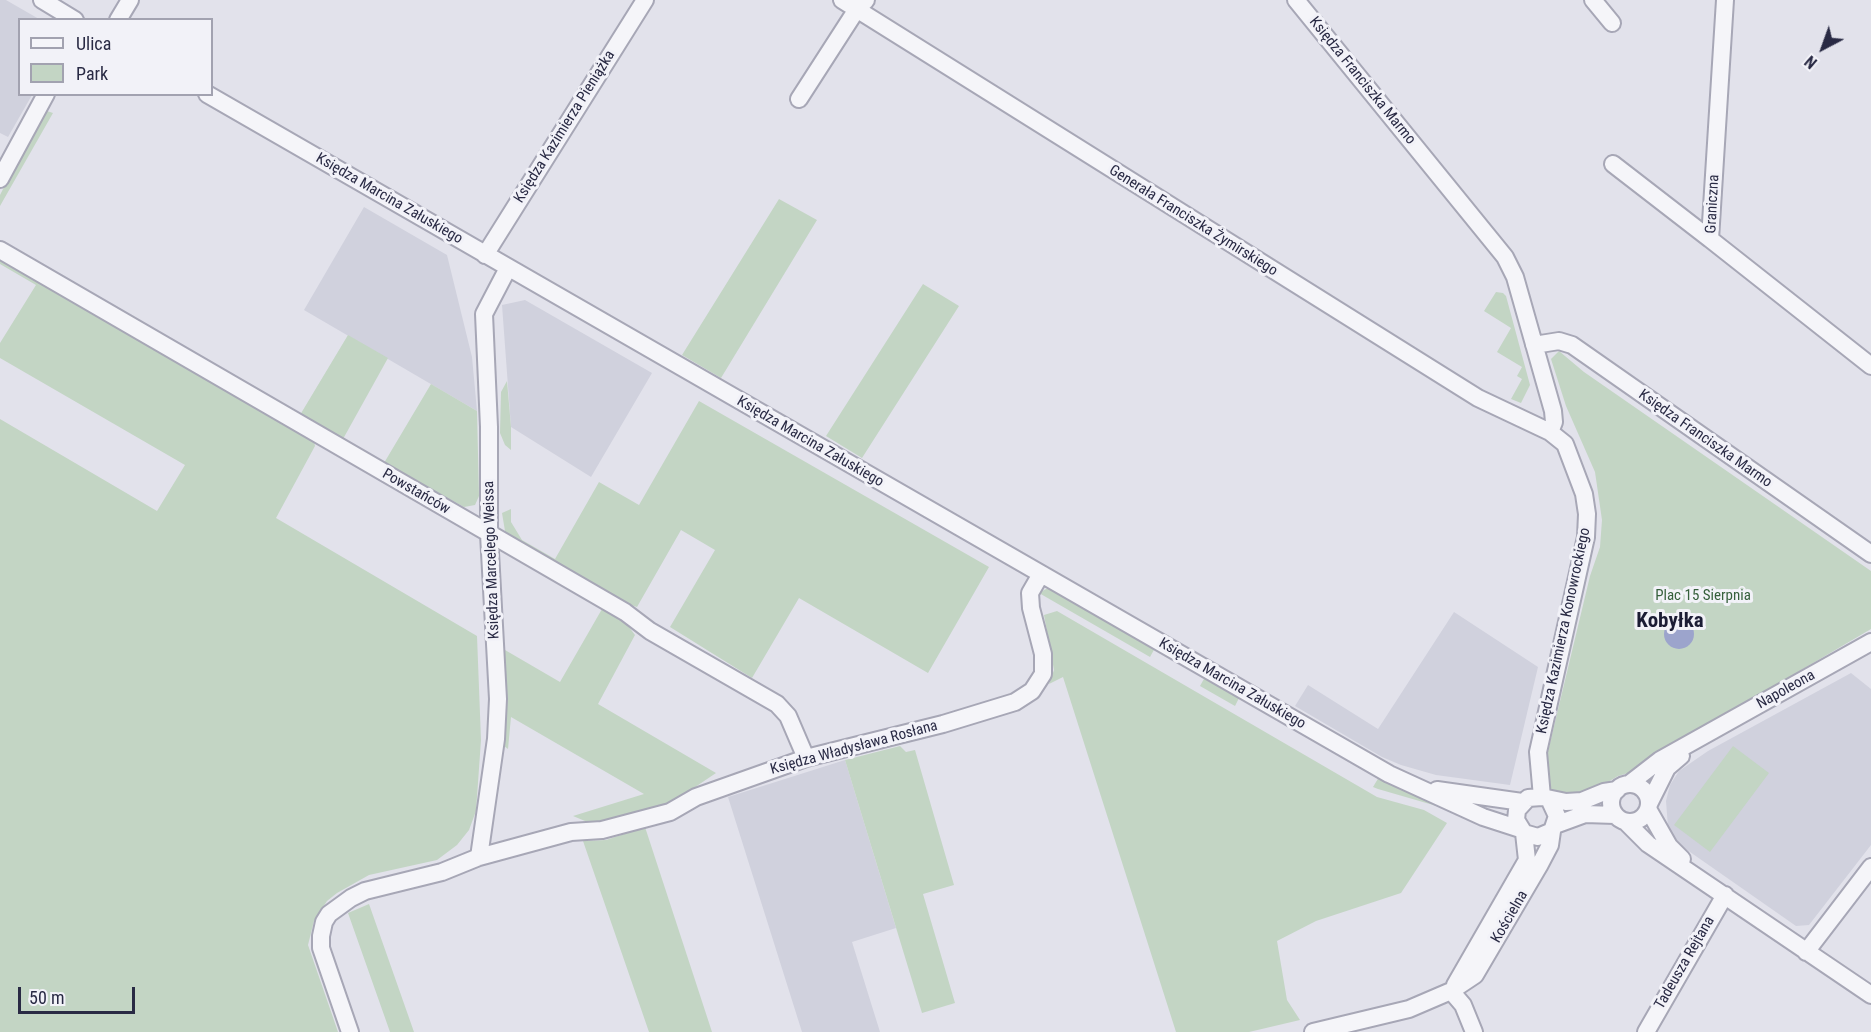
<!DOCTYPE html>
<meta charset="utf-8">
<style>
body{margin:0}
#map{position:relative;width:1871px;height:1032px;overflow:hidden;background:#e2e2eb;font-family:"Roboto Condensed",sans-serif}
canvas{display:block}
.legend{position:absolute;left:18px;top:18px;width:195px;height:78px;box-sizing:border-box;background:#f2f2f8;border:2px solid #a2a2b0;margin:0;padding:8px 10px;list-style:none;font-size:18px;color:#292a44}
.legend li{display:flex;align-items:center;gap:12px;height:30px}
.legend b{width:30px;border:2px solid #a2a2b0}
.north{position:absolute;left:1793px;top:18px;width:60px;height:60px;-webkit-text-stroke:4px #f2f2f8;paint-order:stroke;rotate:221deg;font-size:16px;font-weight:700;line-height:24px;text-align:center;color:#292a44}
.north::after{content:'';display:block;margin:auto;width:21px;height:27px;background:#292a44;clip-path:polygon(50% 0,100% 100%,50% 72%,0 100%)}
.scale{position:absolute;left:18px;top:987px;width:117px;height:27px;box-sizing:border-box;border:3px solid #292a44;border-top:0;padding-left:8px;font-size:18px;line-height:21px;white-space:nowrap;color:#292a44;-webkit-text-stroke:4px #f2f2f8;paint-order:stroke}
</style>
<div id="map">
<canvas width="1871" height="1032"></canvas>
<ul class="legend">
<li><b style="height:8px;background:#f5f5f9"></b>Ulica</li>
<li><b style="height:16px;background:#c3d5c4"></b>Park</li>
</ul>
<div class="north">N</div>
<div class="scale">50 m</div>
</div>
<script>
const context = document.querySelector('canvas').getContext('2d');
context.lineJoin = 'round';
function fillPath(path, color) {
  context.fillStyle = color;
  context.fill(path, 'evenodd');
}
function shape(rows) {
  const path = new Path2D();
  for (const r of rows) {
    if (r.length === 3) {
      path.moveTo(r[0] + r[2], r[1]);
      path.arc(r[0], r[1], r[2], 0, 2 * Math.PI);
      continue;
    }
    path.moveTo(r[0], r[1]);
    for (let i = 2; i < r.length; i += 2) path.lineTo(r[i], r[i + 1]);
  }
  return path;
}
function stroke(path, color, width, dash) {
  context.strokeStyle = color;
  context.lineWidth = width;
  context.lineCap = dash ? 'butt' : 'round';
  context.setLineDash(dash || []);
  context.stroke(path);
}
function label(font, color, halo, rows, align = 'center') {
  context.font = font + ' "Roboto Condensed",sans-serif';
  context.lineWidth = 6;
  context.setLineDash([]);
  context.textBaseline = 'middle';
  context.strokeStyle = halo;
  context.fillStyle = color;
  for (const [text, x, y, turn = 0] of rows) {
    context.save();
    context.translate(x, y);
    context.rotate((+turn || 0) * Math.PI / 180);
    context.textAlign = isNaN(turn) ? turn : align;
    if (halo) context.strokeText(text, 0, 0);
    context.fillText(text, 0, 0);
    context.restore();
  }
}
fillPath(shape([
 [0,0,6,0,39,19,20,20,20,94,32,95,8,137,0,133],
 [364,207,447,255,472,357,477,411,304,310],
 [525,300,652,373,591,477,511,427,502,305],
 [1454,612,1538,667,1510,785,1436,775,1401,765,1382,757,1295,706,1308,685,1378,729],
 [1851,673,1871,689,1871,845,1809,925,1796,926,1680,845,1668,827,1666,801,1670,785,1679,771,1708,751],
 [845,760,896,928,852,942,880,1032,802,1032,728,797]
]), '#d0d1dd');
fillPath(shape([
 [47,111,53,113,0,206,0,195,42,113],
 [779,199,817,220,721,378,682,355],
 [0,258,313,437,315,446,276,518,477,636,481,740,476,811,469,830,457,845,437,860,369,875,337,893,327,901,314,921,308,945,338,1032,0,1032,0,419,157,511,185,465,0,358,0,343,36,285,0,264],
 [923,284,959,306,862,458,826,436],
 [1496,292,1503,293,1506,296,1530,385,1521,403,1511,399,1522,379,1517,376,1522,367,1497,352,1511,328,1484,311],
 [348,335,388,358,343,439,300,415],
 [1559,351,1584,372,1871,571,1871,629,1716,720,1635,771,1618,776,1586,795,1556,794,1546,787,1544,768,1590,576,1600,547,1602,520,1595,472,1566,406,1551,359],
 [507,381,511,427,511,450,505,445,500,433,501,392],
 [431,384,477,411,479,496,475,505,464,507,384,463],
 [699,401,989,567,928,673,799,598,752,678,670,627,715,550,681,530,637,607,619,601,510,539,505,531,502,513,511,509,511,522,522,540,555,559,599,482,639,505],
 [1046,589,1053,589,1155,648,1150,657,1039,593],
 [602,609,626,623,635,635,598,704,716,773,667,806,605,821,585,821,573,816,644,794,511,717,508,749,504,746,505,650,560,682],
 [1057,611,1377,797,1424,810,1447,823,1401,893,1316,921,1277,941,1287,1000,1300,1020,1249,1032,1176,1032,1063,677,1049,684,1054,670,1044,615],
 [1205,677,1240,696,1235,706,1200,686],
 [900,746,906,752,915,750,954,885,923,894,955,1003,922,1013,845,760],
 [1733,746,1769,773,1710,852,1674,825],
 [1379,777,1397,787,1447,809,1378,789,1373,787],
 [645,827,712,1032,649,1032,583,841,606,840],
 [369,904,414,1032,390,1032,348,913]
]), '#c3d5c4');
fillPath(shape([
 [1679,634,15]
]), '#9ca4cc');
const minor = shape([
 [42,0,75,20],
 [842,0,1478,398,1550,432,1565,444,1584,494,1587,514,1586,537,1538,752,1542,797],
 [1296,0,1505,257,1515,277,1553,411,1554,422,1550,432],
 [1593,0,1612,23],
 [1725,0,1710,239,1871,366],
 [118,20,130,0],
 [207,94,1389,774,1483,817,1520,829],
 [799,99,857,9,866,0],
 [1613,164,1710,239],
 [0,179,46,94],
 [0,250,625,612,650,631,777,704,788,716,806,758],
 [485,255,645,0],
 [1534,345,1559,341,1572,345,1871,554],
 [1629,784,1660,760,1871,642],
 [1630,803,19],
 [1437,790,1522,802],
 [1550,801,1557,816,1552,831,1538,837,1524,833,1516,820,1517,810,1528,798,1542,797,1566,802,1582,801,1604,792,1617,790],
 [1649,804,1667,768,1681,756],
 [1648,809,1669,846,1682,859],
 [1626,822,1648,844,1871,995],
 [1555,825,1585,814,1615,815],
 [479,857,496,739,498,699,489,534,489,427,484,314,508,268],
 [1806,952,1871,867],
 [1455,985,1527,860,1524,833],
 [1451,991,1463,1005,1474,1032],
 [350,1032,321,948,321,936,324,922,329,914,351,898,365,891,442,872,479,857,571,832,602,830,670,812,696,797,806,758,943,724,1015,702,1032,691,1043,674,1043,654,1031,608,1030,593,1041,574],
 [1313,1032,1409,1009,1451,991,1475,975,1539,866,1550,845,1552,831],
 [1646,1032,1725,895]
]);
stroke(minor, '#a7a7b6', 20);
stroke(minor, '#f5f5f9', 16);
label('15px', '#292a44', '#f2f2f8', [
 ["Księdza Franciszka Marmo",1362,81,51],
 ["Księdza Kazimierza Pieniążka",565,127,-58],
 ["Księdza Marcina Załuskiego",389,199,30],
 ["Graniczna",1713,204,-87],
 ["Generała Franciszka Żymirskiego",1193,221,32],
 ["Księdza Franciszka Marmo",1705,439,35],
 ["Księdza Marcina Załuskiego",810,442,30],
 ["Powstańców",416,492,30],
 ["Księdza Marcelego Weissa",492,560,-92],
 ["Księdza Kazimierza Konowrockiego",1564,631,-78],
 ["Księdza Marcina Załuskiego",1232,684,30],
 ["Napoleona",1786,690,-29],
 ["Księdza Władysława Rosłana",854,748,-15],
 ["Kościelna",1510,917,-60],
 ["Tadeusza Rejtana",1685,963,-60]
]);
label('15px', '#36603c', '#f2f2f8', [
 ["Plac 15 Sierpnia",1703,596]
]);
label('bold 21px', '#1b1c34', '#f2f2f8', [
 ["Kobyłka",1670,622]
]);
</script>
